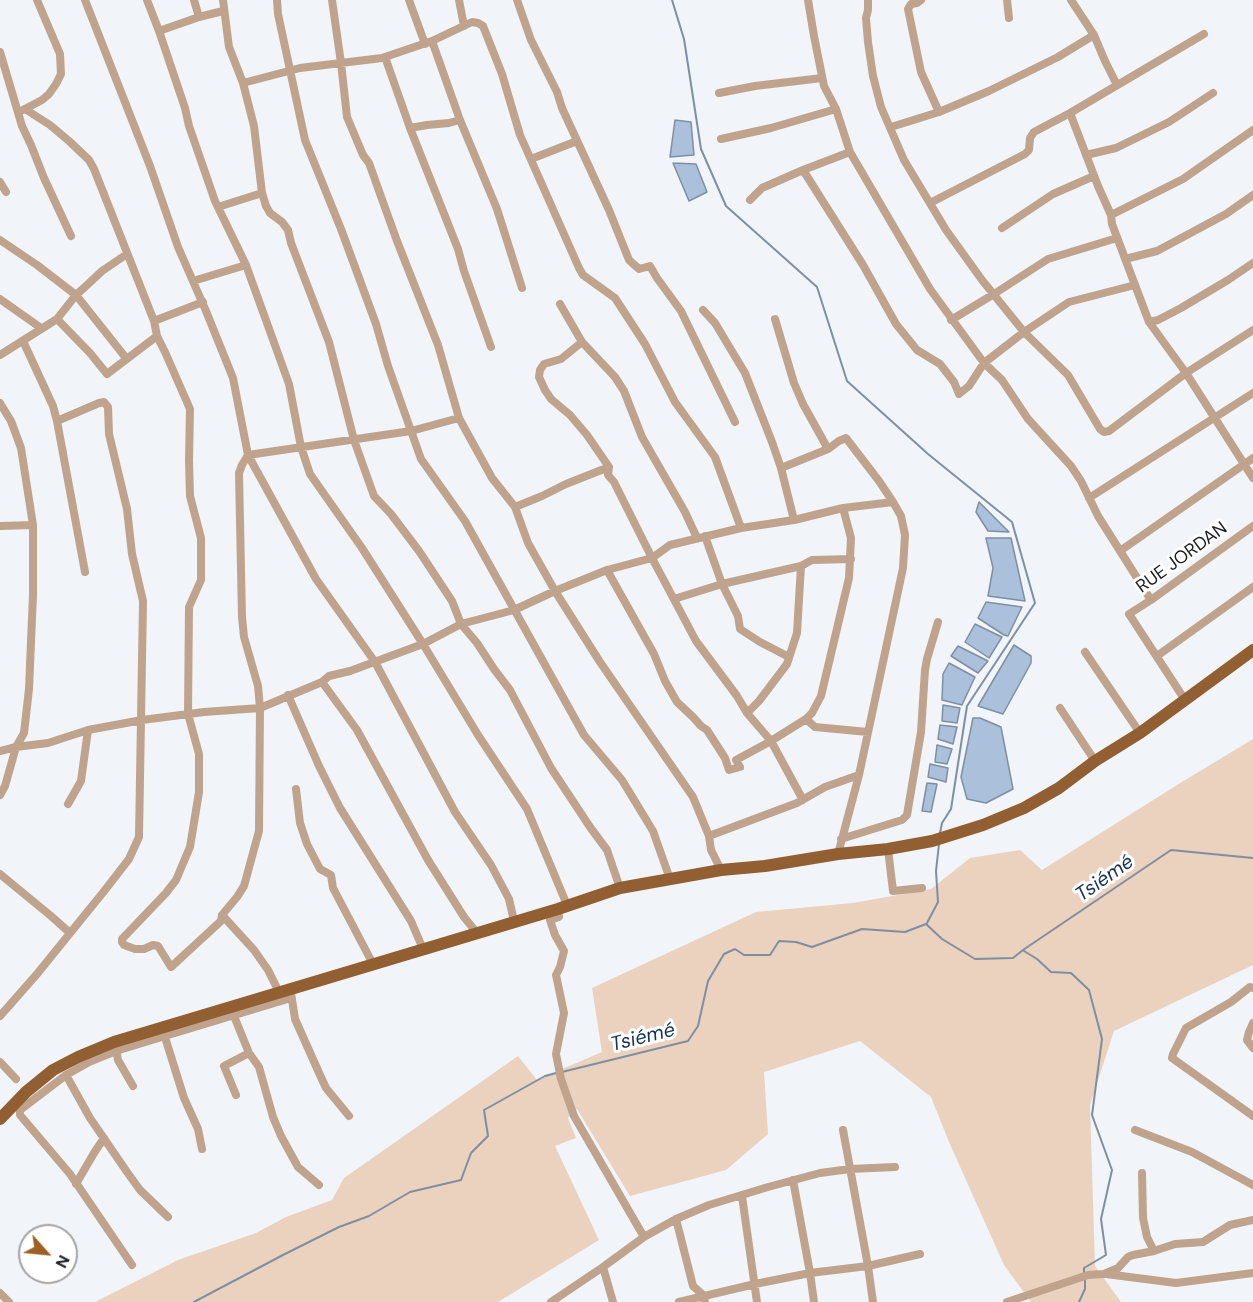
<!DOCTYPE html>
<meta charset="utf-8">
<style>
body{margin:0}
#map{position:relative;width:1253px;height:1302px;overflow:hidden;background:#f1f4f8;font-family:"DM Sans",sans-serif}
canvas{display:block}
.north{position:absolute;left:18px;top:1224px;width:60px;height:60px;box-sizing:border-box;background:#fff;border:2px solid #a4a4a5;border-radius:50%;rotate:117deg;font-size:16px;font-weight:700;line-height:24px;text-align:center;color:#1b1c1e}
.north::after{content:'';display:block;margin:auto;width:21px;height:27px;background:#9d6124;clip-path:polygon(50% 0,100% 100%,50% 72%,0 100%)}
</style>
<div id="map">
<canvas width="1253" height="1302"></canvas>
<div class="north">N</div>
</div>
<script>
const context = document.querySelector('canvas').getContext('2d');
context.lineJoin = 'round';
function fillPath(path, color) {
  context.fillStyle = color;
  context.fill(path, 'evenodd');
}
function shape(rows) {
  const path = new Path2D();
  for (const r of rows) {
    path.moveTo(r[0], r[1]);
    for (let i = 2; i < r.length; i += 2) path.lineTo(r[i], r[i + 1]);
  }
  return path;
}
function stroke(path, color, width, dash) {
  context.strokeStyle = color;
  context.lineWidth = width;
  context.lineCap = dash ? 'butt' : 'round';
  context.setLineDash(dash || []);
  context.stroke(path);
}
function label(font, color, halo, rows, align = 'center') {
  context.font = font + ' "DM Sans",sans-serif';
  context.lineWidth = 6;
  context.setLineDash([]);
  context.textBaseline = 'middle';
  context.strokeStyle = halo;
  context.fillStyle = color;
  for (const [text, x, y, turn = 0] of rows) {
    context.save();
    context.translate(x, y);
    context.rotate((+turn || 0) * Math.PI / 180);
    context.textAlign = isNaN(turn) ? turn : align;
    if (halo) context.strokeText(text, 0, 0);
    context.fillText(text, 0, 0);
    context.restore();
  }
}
fillPath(shape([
 [1253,739,1253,965,1114,1031,1090,1105,1095,1266,1121,1302,1031,1302,1004,1265,949,1142,931,1097,860,1041,764,1072,768,1134,726,1170,630,1196,577,1109,568,1118,576,1138,555,1146,599,1240,498,1302,95,1302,178,1260,256,1233,286,1217,332,1200,344,1178,518,1056,537,1080,602,1052,592,988,756,912,853,903,931,889,970,858,1020,850,1042,870,1177,785]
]), '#ead2be');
const water = shape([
 [675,120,691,122,694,155,670,157,675,120],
 [673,163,696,164,707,192,689,201,673,163],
 [979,502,1009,532,988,531,976,512,979,502],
 [986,538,1011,538,1025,601,988,596,993,568,986,538],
 [986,602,1022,607,1008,636,1004,635,978,618,986,602],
 [975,624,1002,637,989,658,965,642,975,624],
 [1014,645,1031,656,1031,663,1003,714,978,706,1014,645],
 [958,646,988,661,978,673,951,656,958,646],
 [949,663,975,677,962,705,942,700,943,674,949,663],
 [943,705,960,708,957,723,942,721,943,705],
 [973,718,980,718,1001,727,1013,789,986,803,967,799,961,777,973,718],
 [940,725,957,727,953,744,938,739,940,725],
 [937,745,952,749,947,764,935,762,937,745],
 [930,764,948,768,946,782,928,777,930,764],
 [927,783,937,784,931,812,922,811,927,783]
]);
fillPath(water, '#aac0db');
stroke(water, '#7f8fa2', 1.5);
stroke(shape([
 [672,0,684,39,701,149,726,206,817,287,847,381,928,454,1012,522,1035,603,967,706,951,809,942,823,940,833],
 [927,923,938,902,936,871,939,844],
 [1024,951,1037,959,1051,972,1071,973,1089,990,1102,1039,1092,1115,1112,1170,1101,1219,1106,1255,1084,1268,1084,1274],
 [562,1072,688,1041,698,1026,708,981,724,954,735,949,744,955,770,955,779,941,796,942,812,947,862,929,905,932,926,924,942,939,975,959,1013,958,1023,950,1171,850,1253,858],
 [194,1302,283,1255,339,1227,369,1216,410,1192,461,1180,471,1153,488,1136,484,1110,545,1076,556,1073],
 [1079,1302,1085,1289,1085,1279]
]), '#7f8fa2', 2);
stroke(shape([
 [85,0,150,166,178,247,206,311,233,378,248,455,316,579,375,662,455,812,491,865,509,899,514,921],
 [147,0,159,31,185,108,189,126,215,201,246,265,289,384,301,447,310,474,362,548,423,644,478,735,527,809,567,905],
 [194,0,199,17],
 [223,0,229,47,243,83,254,126,262,193,266,206,270,213,282,222,288,230,291,243,329,342,354,440,374,496,391,514,419,551,452,601,461,624,477,643,494,669,510,690,551,768,590,827,607,850,620,888],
 [277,0,278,14,305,140,341,229,376,324,388,366,421,459,465,521,584,735,622,780,653,831,670,879],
 [332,0,341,63,347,117,363,155,369,163,397,241,438,345,459,418,492,478,515,507,528,543,555,591,600,662,693,797,709,836,711,850,721,870],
 [409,0,425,44],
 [459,0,464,26],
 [517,0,531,40,557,92,562,108,609,210,629,260,639,269,650,266,657,278,681,311,735,422],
 [808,0,814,36,824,86,836,109,850,152,930,289,984,363,1002,380,1028,419,1071,466,1081,481,1098,516,1151,600],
 [868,0,868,10,866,18,868,42,873,76,881,107,904,160,946,230,982,280,1024,332,1068,375,1100,429,1104,432,1109,431,1186,373,1253,330],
 [921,0,917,3,911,4,908,9,921,72,939,112],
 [1007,0,1009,18],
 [1071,0,1094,35,1105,61,1117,85],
 [159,31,199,17,223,11],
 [432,41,460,120,497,209,522,288],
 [0,52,22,126,31,145,44,178,71,236],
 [385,57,410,128,458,249,464,271,491,347],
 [243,83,300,68,382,58,432,41,472,22,478,23,483,26,502,74,520,135,579,268,583,275,615,298,645,344,675,402,715,457,741,528],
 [719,93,755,86,822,78],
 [25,109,50,125,69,141,89,160,94,169,154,321,157,336,165,352,190,409,189,461,190,496,201,538,201,580,189,607,188,714,199,754,199,792,190,847,176,880,166,893,122,939,122,942,124,945,135,949,144,949,153,945,158,946,171,967,221,921,222,915,237,897,244,886,259,831,260,708,258,686,244,637,242,617,239,473,242,465,248,455,411,431,459,418],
 [23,110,42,100,49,94,56,84,61,74,60,54,37,0],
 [1070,113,1098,186,1111,215,1112,224,1149,322,1186,373,1253,478],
 [891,127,939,112,989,91,1058,57,1094,35],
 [410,128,427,125,449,123,460,120],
 [721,139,771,128,836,109],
 [1086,155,1116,148,1169,122,1213,93],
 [531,159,577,141],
 [803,170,863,265,896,324,917,350,940,364,954,382,959,394,969,386,984,363,1024,332,1069,302,1135,285],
 [0,182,6,192],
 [750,200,762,188,803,170,850,152],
 [930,203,1025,154,1029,150,1030,138,1034,132,1070,113,1204,34],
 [218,207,262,193],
 [1111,215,1183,179,1253,130],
 [1002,228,1053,194,1094,176],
 [0,240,37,265,76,295,126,358],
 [1125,259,1157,251,1226,214,1253,195],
 [193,281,246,265],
 [0,299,41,328],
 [560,304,582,342,615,377,624,391,642,437,685,512,697,538],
 [703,310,715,323,745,373,772,442,781,468,794,520],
 [57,319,90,353,107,374,157,336],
 [775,319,794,383,803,404,828,449],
 [951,320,994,294,1048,259,1117,238],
 [154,321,203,302],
 [1149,322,1158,320,1181,308,1228,280,1253,263],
 [23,341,53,406,57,421,85,572],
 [582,342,561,359,544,364,540,370,539,377,545,390,551,399,570,415,587,435,609,467,608,475,614,482,652,558,696,641,737,696,747,713,771,741,803,800],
 [0,355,57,319,76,295,86,286,102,271,127,254],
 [0,403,11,421,21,448,33,525,33,595,29,689,24,733,16,747,5,786,0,795],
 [781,468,828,449,839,441,846,438,879,481,893,502,901,516,905,535,903,568,859,775,838,854],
 [1089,498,1253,393],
 [515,507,542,496,566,484,609,467],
 [0,526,33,525],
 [705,536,722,584,738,616,740,629,760,642,789,657],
 [1120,551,1253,458],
 [607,570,654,654,665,681,677,702,693,717,701,726,707,730,725,758,729,770,740,767,736,760,771,741,806,719,812,713,821,696,849,578,851,538,843,508],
 [674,599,722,584,801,566,812,560,851,559],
 [1085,652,1140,733],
 [1157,656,1253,587],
 [322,682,357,730,428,860,464,917,477,933],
 [288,695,319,766,340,808,411,921,423,949],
 [1185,700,1129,614,1151,600,1253,526],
 [1060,708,1095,761],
 [747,713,759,701,787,664,797,633,801,566],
 [806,719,815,727,868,732],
 [0,751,16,747,48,743,88,730,142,720,204,712,260,708,322,682,329,676,350,671,423,644,461,624,514,610,555,591,607,570,652,558,670,545,741,528,794,520,843,508,893,502],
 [296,789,300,823,307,844,320,869,331,875,333,888,373,964],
 [68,804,81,781,88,730],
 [709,836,797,803,825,787,859,775],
 [841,839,902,820,907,815,921,732,925,670,927,659,938,622],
 [888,849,893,891,922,888],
 [0,874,51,916,70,933],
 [558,909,559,917,550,920,555,935,564,951,560,967,556,975,564,1013,556,1054,561,1079,574,1116,644,1237],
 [222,915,254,950,268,970,279,992],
 [1253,988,1250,987,1231,1002,1186,1028,1173,1054,1172,1058,1253,1116],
 [291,993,295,1019,320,1075,326,1088,349,1116],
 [0,1016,37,974,105,890,129,859,139,837,143,601,132,554,127,509,109,434,108,407,104,402,99,403,57,421],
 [234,1016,249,1053,259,1067,273,1117,281,1136,298,1167,319,1185],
 [1253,1023,1249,1032,1247,1040,1253,1048],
 [164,1034,184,1098,198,1129,202,1149],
 [116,1049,118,1060,133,1086],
 [0,1062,16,1079],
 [66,1075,90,1118,127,1172,140,1190,168,1217],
 [236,1095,224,1066,249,1053],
 [843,1130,868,1266,873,1302],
 [1135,1130,1192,1152,1253,1185],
 [1142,1173,1143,1218,1147,1237,1154,1251],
 [793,1180,810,1273,814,1302],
 [76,1184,94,1153,104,1138],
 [742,1196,757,1302],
 [676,1219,693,1286,703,1295,705,1302],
 [132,1265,70,1174,20,1115,20,1110,66,1075,89,1062,116,1051,165,1036,291,998],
 [603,1267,613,1302],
 [1106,1274,1176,1283,1253,1273],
 [0,1293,9,1302],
 [551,1302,603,1267,644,1237,676,1219,709,1205,768,1187,820,1173,850,1169,895,1167],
 [679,1302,755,1284,810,1273,868,1266,920,1254],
 [1007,1302,1088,1275,1104,1274,1118,1268,1128,1257,1133,1255,1154,1251,1175,1244,1203,1242,1230,1225,1253,1220]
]), '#c0a38c', 8);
stroke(shape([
 [0,1119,26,1092,53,1070,78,1057,114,1042,558,909,620,888,721,870,765,866,838,854,888,849,932,841,983,825,1024,808,1059,788,1095,761,1140,733,1253,650]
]), '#915f31', 12);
label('18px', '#1b1c1e', '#fff', [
 ["RUE JORDAN",1182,558,-36]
]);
label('italic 20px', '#143458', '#fff', [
 ["Tsiémé",1105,879,-35],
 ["Tsiémé",643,1038,-14]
]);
</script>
